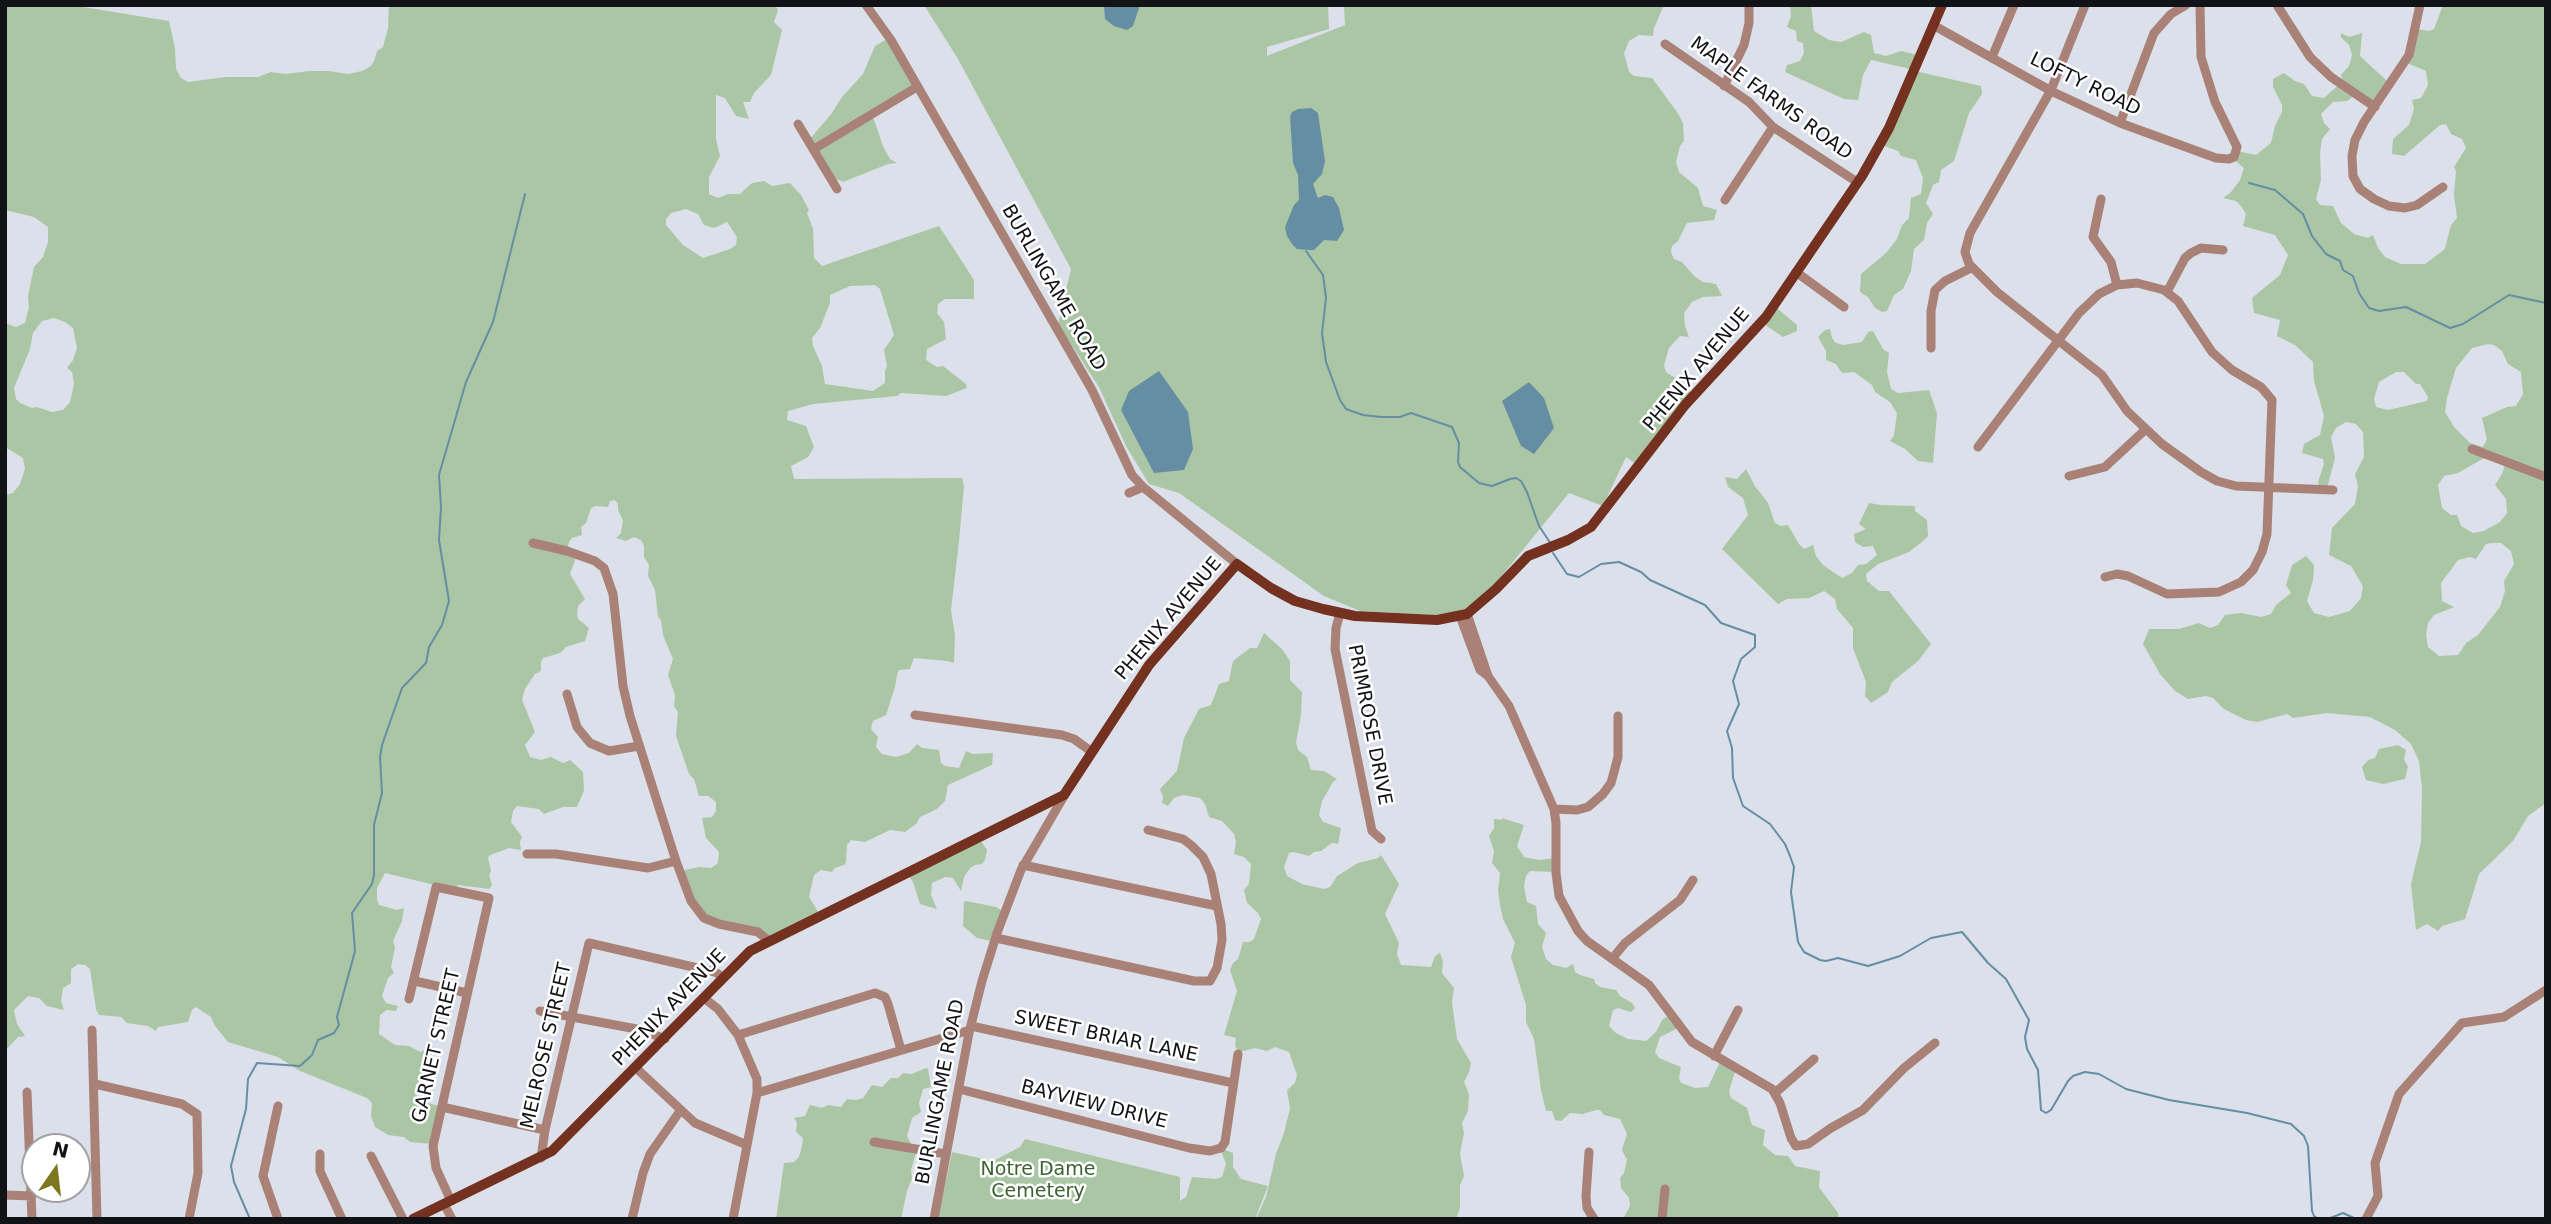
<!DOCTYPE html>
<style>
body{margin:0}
#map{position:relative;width:2551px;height:1224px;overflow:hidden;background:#dbe0ea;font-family:"DejaVu Sans",sans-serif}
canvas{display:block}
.frame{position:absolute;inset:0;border:7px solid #111316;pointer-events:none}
.north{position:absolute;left:21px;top:1133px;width:70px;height:70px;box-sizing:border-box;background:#fff;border:2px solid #a0a1a2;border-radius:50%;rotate:14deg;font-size:19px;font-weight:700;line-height:28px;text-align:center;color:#111316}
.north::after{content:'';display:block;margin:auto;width:24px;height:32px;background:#7c781e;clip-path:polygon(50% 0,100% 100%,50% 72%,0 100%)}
</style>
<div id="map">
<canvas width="2551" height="1224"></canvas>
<div class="frame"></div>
<div class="north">N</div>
</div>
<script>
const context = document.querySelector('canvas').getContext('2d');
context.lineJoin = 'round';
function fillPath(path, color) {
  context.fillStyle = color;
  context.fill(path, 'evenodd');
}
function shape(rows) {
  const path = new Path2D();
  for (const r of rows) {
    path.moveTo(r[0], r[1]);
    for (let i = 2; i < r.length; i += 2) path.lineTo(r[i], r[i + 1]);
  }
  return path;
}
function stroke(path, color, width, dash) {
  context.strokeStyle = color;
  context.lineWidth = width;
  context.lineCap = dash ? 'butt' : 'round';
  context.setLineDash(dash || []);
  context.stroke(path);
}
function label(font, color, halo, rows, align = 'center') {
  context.font = font + ' "DejaVu Sans",sans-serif';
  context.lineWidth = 5;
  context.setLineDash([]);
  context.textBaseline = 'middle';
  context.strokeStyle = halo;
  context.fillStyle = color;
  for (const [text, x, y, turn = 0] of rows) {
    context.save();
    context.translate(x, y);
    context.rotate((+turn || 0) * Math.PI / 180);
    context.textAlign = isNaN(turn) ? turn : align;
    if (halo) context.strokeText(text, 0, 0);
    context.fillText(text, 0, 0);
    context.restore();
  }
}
fillPath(shape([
 [5,5,71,5,169,21,175,48,176,69,181,78,188,82,226,77,258,77,271,72,286,74,309,71,329,71,348,74,362,71,371,66,374,61,377,51,383,47,388,28,389,5,775,5,778,10,774,22,782,30,771,75,754,93,750,102,743,102,749,119,736,116,725,98,716,95,716,139,720,156,709,177,709,194,718,198,728,194,740,194,752,183,764,181,772,186,790,183,801,195,809,210,807,213,813,229,814,258,822,266,939,226,974,280,974,299,945,299,938,304,937,313,944,322,946,339,927,349,926,360,937,367,943,366,966,384,967,388,946,396,901,393,897,396,813,404,788,411,787,420,806,426,814,447,808,457,791,466,794,479,962,478,964,486,959,541,951,610,955,636,954,663,948,661,914,658,910,669,899,670,897,675,895,687,886,715,873,721,871,729,878,737,876,747,882,754,896,757,909,753,917,744,922,748,939,750,941,763,945,766,959,768,966,751,973,754,993,753,992,765,948,785,945,801,937,809,920,817,916,824,905,832,890,830,865,842,851,840,847,845,846,862,844,865,835,868,832,872,821,870,814,875,809,897,820,915,771,941,700,915,680,871,699,867,711,868,718,863,719,852,706,838,702,818,712,817,716,811,716,802,708,796,699,796,694,779,689,774,676,736,678,712,674,706,675,695,668,675,673,659,663,635,661,620,658,617,655,590,648,576,649,565,644,557,644,546,641,540,634,537,626,541,616,538,621,533,623,520,618,510,618,504,615,500,610,501,608,507,596,506,591,508,586,523,581,527,582,535,572,538,569,542,568,547,576,557,570,574,585,599,578,606,577,614,578,619,589,628,585,641,566,647,560,653,543,658,541,662,541,671,535,674,525,689,522,700,535,732,525,745,530,757,541,760,551,757,563,763,570,760,583,772,584,791,577,807,563,807,544,814,539,809,517,806,513,811,511,822,522,837,520,842,521,850,509,848,490,855,488,858,491,871,489,875,492,885,489,889,458,885,456,890,385,873,377,888,377,899,379,905,397,910,404,908,402,921,393,941,395,948,391,967,394,973,388,978,382,996,386,1003,398,1006,396,1011,387,1010,380,1015,379,1034,395,1045,409,1046,420,1052,427,1049,429,1055,424,1067,425,1075,416,1085,415,1094,425,1102,442,1107,433,1144,410,1142,404,1137,388,1135,375,1127,371,1116,372,1103,367,1098,300,1071,278,1057,228,1042,215,1026,211,1017,196,1007,192,1010,188,1022,158,1027,156,1031,148,1026,127,1023,121,1017,99,1015,96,1009,90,969,85,965,78,964,71,969,71,983,63,988,61,1001,64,1010,47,1006,39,998,28,996,14,1010,17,1024,25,1036,18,1037,5,1051,5,495,13,493,20,484,25,469,23,458,5,447,5,323,16,327,25,323,29,307,28,296,34,267,43,257,48,242,48,227,34,217,5,210],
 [686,209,698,214,704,225,714,228,727,222,737,237,736,245,730,249,703,258,683,245,666,225,666,219,671,213],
 [875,285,880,289,894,335,884,350,887,366,885,371,885,383,873,391,825,384,822,366,813,346,812,338,820,328,830,303,830,295,850,286],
 [54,318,65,322,73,328,77,348,73,360,67,368,72,372,74,384,70,402,63,410,52,412,37,407,32,408,20,403,16,399,14,388,30,349,33,333,42,321],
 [924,5,1328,5,1329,29,1267,47,1267,56,1345,25,1344,5,1664,5,1654,28,1653,36,1639,35,1629,41,1624,53,1629,72,1634,76,1652,78,1677,112,1683,123,1684,141,1680,146,1676,162,1679,172,1698,188,1703,206,1717,210,1714,220,1687,223,1678,241,1672,246,1671,252,1674,259,1682,262,1694,276,1703,282,1716,284,1722,296,1703,297,1692,302,1684,313,1685,326,1689,337,1680,336,1669,348,1664,365,1666,372,1680,381,1693,395,1639,466,1626,457,1603,506,1569,493,1473,611,1435,615,1360,611,1324,596,1179,493,1149,484,1126,446,1099,387,1058,324,1071,269,958,59],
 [1790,5,1811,5,1814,31,1829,40,1841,42,1864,32,1871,35,1874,53,1886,56,1901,51,1918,55,1915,70,1871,60,1863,75,1858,100,1844,99,1785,72,1787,65,1800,61,1804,53,1803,43,1797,41,1796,31,1787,27,1791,16],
 [2443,5,2546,5,2546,803,2528,816,2513,841,2479,874,2465,919,2442,926,2438,931,2427,924,2416,930,2411,884,2421,842,2422,788,2419,761,2411,744,2395,730,2370,717,2327,713,2293,718,2287,714,2257,722,2246,720,2224,709,2213,698,2206,696,2188,699,2175,691,2160,674,2143,644,2149,629,2179,629,2199,623,2210,628,2218,625,2225,615,2241,613,2261,617,2271,614,2276,605,2291,593,2286,585,2292,565,2306,556,2314,565,2313,580,2307,601,2314,613,2329,617,2350,611,2361,598,2363,586,2351,566,2329,555,2332,528,2355,504,2358,486,2355,474,2364,457,2363,432,2356,424,2346,422,2336,428,2331,437,2335,458,2327,488,2320,488,2318,482,2324,464,2323,459,2302,453,2304,444,2320,435,2324,416,2314,381,2313,362,2295,345,2277,336,2280,320,2254,313,2252,298,2280,275,2288,255,2275,235,2243,226,2246,214,2241,206,2236,201,2223,198,2231,192,2240,180,2244,168,2232,158,2237,151,2256,155,2271,143,2275,126,2282,112,2282,105,2273,87,2273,79,2284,73,2295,81,2304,84,2312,96,2324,98,2343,81,2341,75,2349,66,2352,55,2349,45,2341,37,2341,33,2349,37,2362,33,2360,56,2386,80,2386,90,2374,106,2354,96,2347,101,2333,102,2321,114,2324,123,2330,129,2322,139,2320,153,2321,180,2316,199,2320,205,2333,206,2341,223,2354,234,2368,238,2373,235,2378,248,2385,257,2401,264,2425,264,2445,249,2451,225,2457,218,2454,195,2456,171,2454,167,2466,148,2462,139,2451,134,2446,124,2440,125,2404,156,2392,154,2393,139,2409,125,2414,109,2412,100,2421,98,2428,85,2426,71,2407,63,2417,29,2429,31,2434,29],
 [2488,344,2494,345,2502,351,2508,364,2521,372,2523,394,2516,406,2507,407,2482,418,2487,439,2483,447,2470,443,2454,427,2445,412,2447,398,2456,368,2472,348],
 [2396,372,2404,372,2416,384,2420,384,2428,397,2427,401,2388,410,2376,407,2374,399,2379,382],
 [2484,458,2506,462,2502,474,2495,485,2506,499,2507,513,2500,522,2484,531,2473,533,2461,526,2457,515,2451,515,2442,508,2438,485,2444,476,2458,473],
 [2491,543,2501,543,2511,551,2514,564,2504,581,2505,591,2500,607,2478,635,2466,643,2458,655,2439,656,2428,647,2426,635,2428,623,2434,615,2454,607,2442,601,2441,583,2458,560,2470,557,2476,559,2486,544],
 [889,38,917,86,872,114,883,146,890,159,897,163,888,164,843,182,831,177,809,140,832,113,842,97,863,74,875,46],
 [1915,71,1981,86,1982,94,1969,113,1954,161,1941,170,1939,182,1933,185,1926,203,1933,214,1927,223,1924,240,1914,249,1911,271,1903,289,1894,295,1887,311,1882,312,1875,308,1868,297,1860,292,1861,274,1886,253,1897,239,1902,225,1909,218,1911,198,1921,194,1923,178,1916,160,1901,156,1898,151,1882,145],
 [1773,305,1797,325,1797,331,1783,337,1761,322],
 [1830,329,1832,338,1836,343,1843,345,1862,342,1868,332,1873,331,1883,349,1889,353,1887,372,1891,389,1898,393,1929,390,1937,413,1933,463,1918,461,1905,449,1890,441,1894,436,1897,413,1890,402,1875,392,1872,385,1854,372,1842,373,1836,364,1826,360,1826,351,1818,337,1825,330],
 [1746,469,1755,486,1768,503,1775,523,1781,526,1788,525,1799,544,1804,549,1813,545,1816,556,1823,565,1842,578,1852,573,1858,565,1866,564,1877,555,1873,546,1863,547,1855,542,1854,534,1866,529,1859,524,1869,503,1881,505,1915,506,1915,511,1927,520,1928,536,1922,542,1909,552,1878,564,1866,574,1867,581,1879,591,1889,591,1931,644,1918,661,1892,682,1888,692,1871,703,1865,696,1866,682,1853,648,1853,628,1837,609,1835,599,1824,591,1809,598,1787,599,1778,604,1722,549,1748,515,1743,498,1728,487,1725,477,1737,479],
 [1264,633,1282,649,1290,661,1290,680,1302,692,1301,715,1296,742,1298,750,1307,757,1311,770,1324,771,1337,779,1333,782,1322,801,1319,815,1323,822,1341,828,1338,844,1332,843,1321,851,1314,852,1309,856,1294,852,1289,853,1284,867,1287,876,1302,884,1324,889,1330,887,1337,876,1358,863,1378,858,1381,855,1399,884,1385,914,1399,943,1397,954,1401,965,1431,967,1435,956,1440,953,1443,961,1442,973,1454,988,1452,1002,1457,1039,1471,1063,1469,1072,1464,1082,1469,1094,1468,1111,1462,1123,1464,1133,1460,1154,1464,1176,1460,1185,1460,1208,1456,1219,1256,1219,1266,1197,1276,1154,1284,1133,1290,1108,1287,1090,1295,1083,1297,1075,1289,1052,1275,1047,1267,1051,1255,1048,1239,1052,1235,1046,1236,1038,1224,1035,1237,991,1230,970,1233,963,1238,959,1243,942,1250,942,1254,939,1261,919,1258,913,1247,903,1244,890,1249,884,1251,864,1244,857,1234,854,1236,842,1234,834,1222,821,1209,817,1205,804,1200,798,1183,795,1174,798,1168,806,1162,803,1163,797,1160,789,1177,771,1184,738,1199,709,1211,705,1219,684,1229,681,1233,661,1250,648,1257,648],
 [2398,745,2406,750,2404,759,2408,767,2405,779,2383,784,2366,780,2362,767,2368,760,2375,758,2379,749],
 [1502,818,1524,825,1517,846,1524,857,1539,860,1555,858,1554,872,1530,871,1526,876,1524,886,1527,902,1536,906,1538,924,1546,933,1542,947,1546,959,1553,965,1566,968,1573,964,1575,972,1580,975,1594,979,1595,983,1600,987,1616,990,1620,996,1632,1003,1635,1008,1631,1012,1618,1008,1613,1010,1609,1026,1616,1033,1628,1039,1646,1041,1656,1032,1662,1020,1672,1013,1680,1027,1660,1037,1655,1052,1659,1058,1681,1067,1679,1078,1681,1083,1695,1088,1708,1087,1721,1060,1736,1069,1729,1091,1731,1098,1747,1108,1752,1125,1765,1130,1763,1145,1775,1155,1788,1156,1795,1166,1820,1171,1819,1187,1838,1213,1839,1219,1623,1219,1630,1206,1629,1198,1621,1188,1620,1178,1624,1173,1627,1160,1622,1150,1627,1134,1620,1119,1604,1115,1600,1110,1596,1110,1583,1114,1570,1113,1561,1121,1555,1120,1552,1111,1546,1111,1541,1090,1534,1039,1526,1022,1526,1005,1511,957,1515,943,1503,919,1500,905,1498,891,1500,873,1492,863,1494,851,1489,836,1494,828,1494,819,1502,820],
 [979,838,987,850,985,860,982,864,975,865,970,868,964,877,961,891,953,878,945,877,932,883,931,895,937,909,920,904,913,882,907,873],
 [966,901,996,907,1005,912,995,942,977,938,963,926,964,902],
 [926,1068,928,1069,931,1087,923,1089,919,1103,921,1112,912,1118,907,1136,916,1153,911,1170,912,1178,907,1191,901,1219,776,1219,784,1163,794,1162,799,1157,802,1146,803,1138,796,1132,797,1123,794,1118,805,1116,810,1105,822,1108,828,1105,841,1107,847,1099,856,1100,863,1098,872,1085,882,1087,891,1078,898,1078,903,1073,912,1074],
 [1025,1139,1180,1177,1180,1201,1186,1197,1192,1177,1215,1179,1222,1177,1226,1164,1220,1148,1233,1153,1233,1167,1241,1179,1268,1186,1255,1219,938,1219,952,1152,993,1161,1020,1147]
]), '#abc6a4');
fillPath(shape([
 [1104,5,1140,5,1133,26,1127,30,1114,26,1105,19],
 [1311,108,1318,113,1325,161,1322,174,1313,184,1318,198,1325,195,1333,197,1339,208,1344,230,1337,241,1324,240,1314,250,1309,250,1297,249,1292,244,1287,236,1285,227,1294,205,1299,200,1298,175,1293,163,1290,117,1292,112,1298,109],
 [1159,371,1188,412,1193,449,1184,470,1154,473,1121,410,1129,391],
 [1529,382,1544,398,1554,428,1534,454,1521,446,1502,401]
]), '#658ea5');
stroke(shape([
 [2249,183,2275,190,2303,214,2312,236,2326,254,2340,261,2343,270,2353,276,2359,293,2369,308,2379,311,2406,307,2450,328,2463,324,2509,295,2546,303],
 [1306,251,1323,275,1326,298,1322,333,1326,362,1340,400,1346,409,1363,415,1381,417,1400,417,1411,413,1452,427,1459,443,1458,462,1460,467,1479,483,1492,486,1510,479,1516,478,1521,481,1527,492,1539,526,1551,544],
 [1553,553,1567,574,1579,577,1601,564,1619,562,1641,572,1650,580,1705,605,1721,623,1755,635,1755,647,1741,659,1733,681,1739,704,1727,731,1732,748,1733,778,1743,806,1770,824,1785,844,1790,856,1794,867,1791,892,1798,942,1804,952,1820,960,1826,961,1838,958,1868,966,1900,956,1931,938,1962,932,1988,963,2006,979,2029,1020,2025,1037,2027,1049,2038,1070,2041,1110,2046,1113,2051,1110,2068,1081,2073,1076,2085,1072,2099,1074,2126,1089,2169,1100,2247,1113,2291,1124,2304,1136,2308,1146,2312,1211,2314,1216,2318,1219],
 [250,1219,234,1182,231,1166,246,1109,248,1079,257,1063,300,1066,312,1055,318,1040,334,1033,339,1025,337,1017,355,951,352,913,372,884,374,875,374,825,382,793,380,757,382,745,402,688,426,663,429,647,442,625,449,601,439,540,441,507,439,475,466,382,493,322,525,194],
 [2328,1219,2343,1213,2356,1219]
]), '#658ea5', 2);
stroke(shape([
 [866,5,891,40,1092,390,1132,475,1143,487,1237,564],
 [2085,5,2051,90,1970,233,1965,252,1969,264,1997,292,2102,375,2127,411,2146,429,2162,444,2201,472,2217,481,2236,486,2333,490],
 [2277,5,2310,57,2331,77,2375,107],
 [2420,5,2409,55,2364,122,2355,140,2352,156,2353,176,2360,189,2374,199,2389,206,2405,208,2417,205,2443,187],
 [1933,25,2053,92,2120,123,2216,158,2229,159,2234,157,2237,147,2215,102,2201,57,2200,5],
 [1665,44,1749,102,1773,127,1857,182],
 [1992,57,2014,5],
 [1724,86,1744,45,1749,23,1749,5],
 [2120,123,2154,33,2171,14,2186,5],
 [798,124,837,189],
 [814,149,917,87],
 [2101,199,2093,237,2111,262,2117,285],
 [1725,200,1773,127],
 [1796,272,1844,307],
 [2167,292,2185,258,2191,253,2201,248,2223,250],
 [1931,348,1931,311,1935,290,1945,281,1971,268],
 [1978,447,2079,313,2099,294,2117,285,2137,283,2164,290,2178,301,2212,352,2232,370,2261,387,2272,400,2267,534,2262,552,2253,570,2241,582,2219,592,2167,594,2128,576,2117,574,2105,577],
 [2472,449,2546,477],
 [2069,476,2105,467,2146,429],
 [1129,493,1143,487],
 [533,543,567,551,595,561,604,568,613,594,623,686,630,716,676,861,691,901,704,918,719,924,758,932,769,941],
 [1340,613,1336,628,1335,649,1372,831,1381,839],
 [1460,616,1480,670,1488,676,1467,614],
 [1488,676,1509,706,1554,809,1556,823,1556,873,1559,896,1578,931,1587,941,1649,985,1692,1042,1772,1089,1780,1103,1791,1138,1796,1146,1808,1144,1831,1128,1863,1110,1904,1068,1935,1043],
 [567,694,577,727,590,743,609,751,639,746],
 [915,715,1062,735,1074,739,1092,752],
 [1554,809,1577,810,1588,807,1603,794,1611,783,1618,757,1618,716],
 [527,854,556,854,648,868,676,861],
 [1023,865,1217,906],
 [996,938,1194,981,1210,981,1217,968,1222,940,1221,924,1211,874,1203,857,1191,845,1183,839,1148,830],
 [1612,959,1625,943,1680,900,1693,880],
 [415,981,467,993],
 [704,998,718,1009,738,1035,757,1079,757,1093,733,1219],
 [409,999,436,887,489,898,433,1146,436,1168,451,1201],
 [540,1011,642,1030,665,1039],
 [971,1026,1233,1083],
 [92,1030,97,1219],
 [738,1035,875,993,885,997,888,1004,901,1050],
 [1714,1056,1738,1010],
 [636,1068,695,1123,747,1145],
 [95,1084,182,1104,197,1114,198,1173,189,1219],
 [959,1089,1189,1148,1210,1151,1221,1148,1225,1142,1238,1054],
 [27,1092,32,1219],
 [757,1093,970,1030],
 [1775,1093,1814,1059],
 [442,1107,545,1130],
 [874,1142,946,1154],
 [1589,1152,1586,1196,1587,1208,1594,1219],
 [320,1154,320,1171,342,1219],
 [371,1156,403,1219],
 [541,1158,545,1130,589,943,715,972,723,977],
 [5,1195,32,1196],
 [444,1204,452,1219],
 [278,1219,263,1176,278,1106],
 [632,1219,643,1173,650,1154,680,1111],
 [934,1219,969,1033,982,981,997,933,1021,870,1064,796],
 [1662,1219,1665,1189],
 [2366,1219,2378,1196,2375,1163,2399,1094,2462,1023,2504,1017,2546,990]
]), '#a98176', 9);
stroke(shape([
 [413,1219,552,1151,750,951,1064,795,1149,665,1237,564,1271,588,1295,601,1323,609,1355,616,1437,620,1467,614,1496,589,1528,556,1568,540,1591,527,1685,405,1766,317,1862,176,1889,128,1942,5]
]), '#74311f', 10);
label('19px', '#111316', '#fff', [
 ["LOFTY ROAD",2085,85,26],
 ["MAPLE FARMS ROAD",1771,99,36],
 ["BURLINGAME ROAD",1053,288,60],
 ["PHENIX AVENUE",1697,370,-50],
 ["PHENIX AVENUE",1169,619,-50],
 ["PRIMROSE DRIVE",1369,725,79],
 ["PHENIX AVENUE",670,1008,-46],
 ["SWEET BRIAR LANE",1106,1037,12],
 ["GARNET STREET",437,1046,-77],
 ["MELROSE STREET",547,1046,-77],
 ["BURLINGAME ROAD",941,1092,-79],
 ["BAYVIEW DRIVE",1094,1105,14]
]);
label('19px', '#3b6131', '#fff', [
 ["Notre Dame",1038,1170],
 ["Cemetery",1038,1192]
]);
</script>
